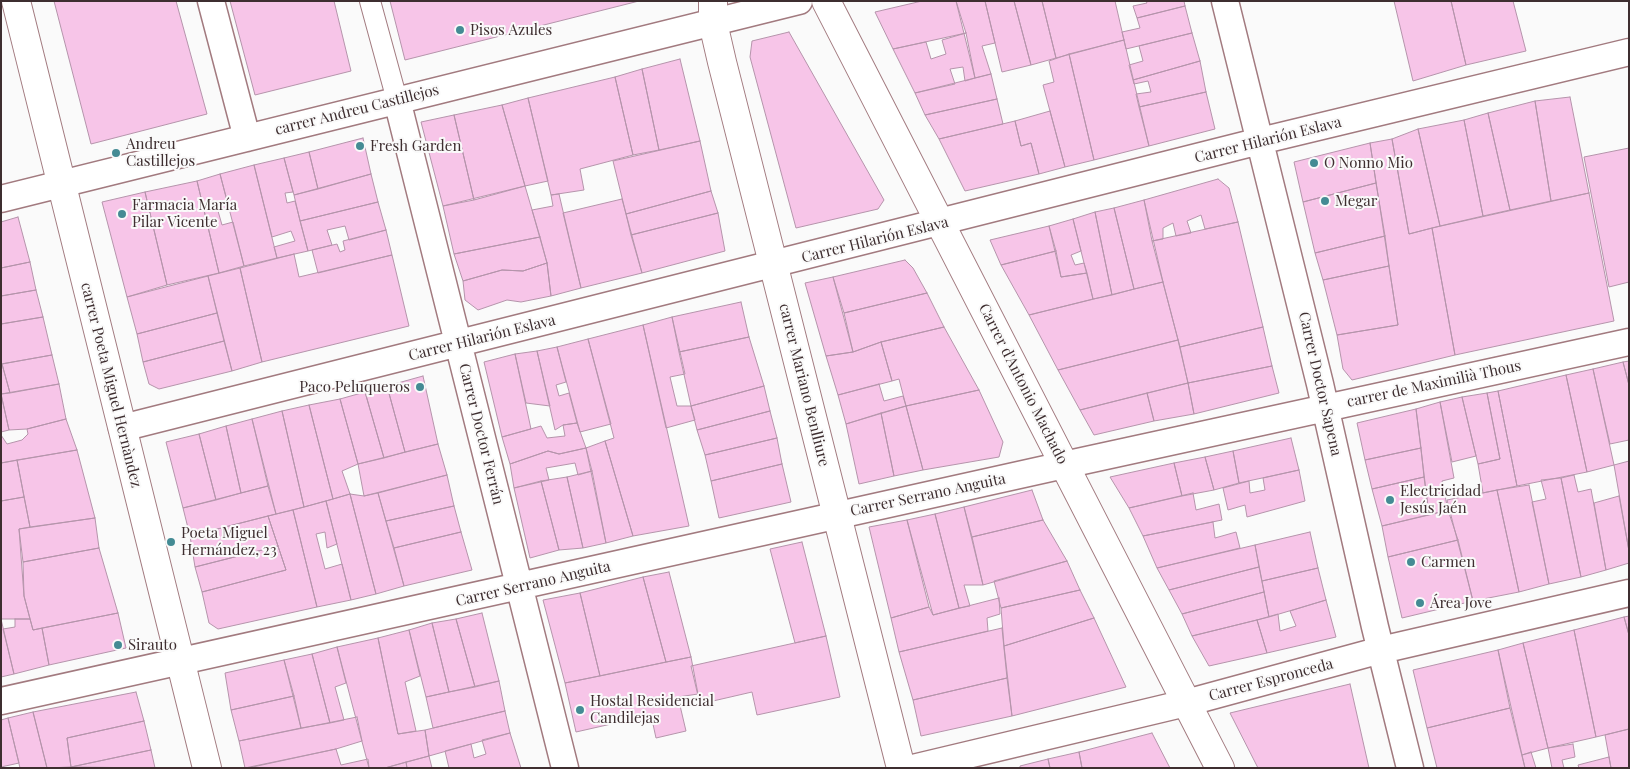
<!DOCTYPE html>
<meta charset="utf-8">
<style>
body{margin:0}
#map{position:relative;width:1630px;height:769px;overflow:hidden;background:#fafafa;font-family:"Playfair Display",serif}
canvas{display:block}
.frame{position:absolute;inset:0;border:2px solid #3e2e30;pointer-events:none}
</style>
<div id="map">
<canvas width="1630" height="769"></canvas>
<div class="frame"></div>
</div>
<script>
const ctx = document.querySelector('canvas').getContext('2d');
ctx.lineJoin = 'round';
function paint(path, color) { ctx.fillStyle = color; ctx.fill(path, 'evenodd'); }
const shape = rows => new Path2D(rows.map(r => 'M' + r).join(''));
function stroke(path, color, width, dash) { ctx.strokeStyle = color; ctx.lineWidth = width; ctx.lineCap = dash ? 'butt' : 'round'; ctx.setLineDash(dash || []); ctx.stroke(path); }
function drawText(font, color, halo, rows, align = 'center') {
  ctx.font = font + ' "Playfair Display",serif'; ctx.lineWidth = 4; ctx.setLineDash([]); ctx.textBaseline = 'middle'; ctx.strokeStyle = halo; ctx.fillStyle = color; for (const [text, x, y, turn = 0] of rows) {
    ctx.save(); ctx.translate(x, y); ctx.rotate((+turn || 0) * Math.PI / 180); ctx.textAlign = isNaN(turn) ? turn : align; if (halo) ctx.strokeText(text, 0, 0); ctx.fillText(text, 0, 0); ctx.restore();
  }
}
const building = shape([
 [54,1,176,1,207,114,91,144,54,1],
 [230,1,334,1,351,71,255,95,230,1],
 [390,1,639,1,405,60,390,1],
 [922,1,956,1,966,33,893,49,875,12,922,1],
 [956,1,985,1,995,43,982,46,991,74,975,78,956,1],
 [985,1,1014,1,1031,65,1002,72,985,1],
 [1014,1,1042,1,1056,58,1031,65,1014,1],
 [1042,1,1115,1,1124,40,1056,58,1042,1],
 [1146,1,1184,1,1185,6,1137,18,1133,6,1147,3,1146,1],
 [1394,1,1451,1,1466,65,1413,81,1394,1],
 [1451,1,1513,1,1526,51,1466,65,1451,1],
 [1185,6,1192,33,1126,49,1122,32,1140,28,1137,18,1185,6],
 [789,32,884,200,878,209,796,228,750,57,752,41,789,32],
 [966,33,975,78,965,81,963,67,950,69,955,84,915,93,893,49,926,42,931,59,946,54,942,40,966,33],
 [1192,33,1200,61,1133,80,1129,65,1143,61,1139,46,1192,33],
 [1124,40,1149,146,1094,160,1069,54,1124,40],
 [1069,54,1094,160,1065,167,1043,85,1054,82,1049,61,1069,54],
 [680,59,700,141,659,150,642,69,680,59],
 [1200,61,1206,92,1139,107,1136,94,1151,92,1148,81,1134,84,1133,80,1200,61],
 [642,69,659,150,633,155,615,77,642,69],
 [991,74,997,99,925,115,915,93,991,74],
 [615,77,633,155,580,169,584,190,551,195,528,98,615,77],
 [1206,92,1215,129,1149,146,1139,107,1206,92],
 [1570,97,1589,193,1551,201,1535,101,1570,97],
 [528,98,548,181,525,186,502,105,528,98],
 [997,99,1003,124,939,139,925,115,997,99],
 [1535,101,1551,201,1510,210,1488,113,1535,101],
 [502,105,525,186,474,200,454,115,502,105],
 [1050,111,1065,167,1039,174,1031,143,1021,146,1015,121,1050,111],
 [1488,113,1510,210,1483,216,1464,120,1488,113],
 [454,115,474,200,443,206,421,122,454,115],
 [1464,120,1483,216,1440,226,1418,129,1464,120],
 [1015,121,1021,146,1031,143,1039,174,965,191,939,139,1015,121],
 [1418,129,1440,226,1409,234,1392,139,1418,129],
 [363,138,371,174,318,189,309,152,363,138],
 [1392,139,1409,234,1432,228,1455,355,1352,380,1343,369,1337,335,1398,325,1370,143,1392,139],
 [700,141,711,191,626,214,613,161,700,141],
 [1370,143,1376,183,1303,202,1294,162,1370,143],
 [1629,148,1629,282,1609,287,1584,157,1629,148],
 [309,152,318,189,294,195,284,158,309,152],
 [284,158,293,192,285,193,287,203,295,201,308,251,277,258,274,247,295,241,291,231,272,237,254,165,284,158],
 [254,165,277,258,244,266,220,174,254,165],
 [220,174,229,208,218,211,222,225,233,222,244,266,219,273,197,181,220,174],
 [371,174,378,202,300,221,294,195,371,174],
 [1218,179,1229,188,1238,222,1205,229,1201,215,1187,221,1191,233,1176,236,1173,223,1163,228,1163,239,1152,241,1144,200,1218,179],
 [197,181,219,273,167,285,145,192,197,181],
 [1376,183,1385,236,1315,253,1303,202,1376,183],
 [525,186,540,237,454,254,443,206,525,186],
 [711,191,718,213,631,235,626,214,711,191],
 [145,192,167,285,127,297,102,202,145,192],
 [1589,193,1614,321,1455,355,1432,228,1589,193],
 [559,194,581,288,551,296,547,263,532,210,553,206,551,195,559,194],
 [622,199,642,273,581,288,563,213,622,199],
 [1144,200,1163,282,1134,289,1114,208,1144,200],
 [378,202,386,230,349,240,345,226,327,230,332,245,308,251,300,221,378,202],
 [1114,208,1134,289,1112,295,1095,212,1114,208],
 [1095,212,1112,295,1093,299,1073,219,1095,212],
 [718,213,725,251,642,273,631,235,718,213],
 [18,217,30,262,1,268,1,222,18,217],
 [1073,219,1081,251,1071,255,1075,265,1084,263,1087,273,1061,277,1049,226,1073,219],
 [1238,222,1263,327,1180,347,1152,241,1238,222],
 [1049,226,1056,251,1001,265,990,240,1049,226],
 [386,230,392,255,318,273,312,250,337,244,340,252,345,250,343,241,386,230],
 [1385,236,1389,266,1323,280,1315,253,1385,236],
 [540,237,547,263,523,271,502,270,463,281,454,254,540,237],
 [1056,251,1061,277,1087,273,1093,299,1029,315,1001,265,1056,251],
 [294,254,299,277,392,255,409,326,262,362,240,268,294,254],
 [905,260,913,268,927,293,844,313,833,277,905,260],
 [30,262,36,290,1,296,1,268,30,262],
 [547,263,551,296,521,302,507,300,478,310,465,300,463,281,502,270,523,271,547,263],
 [1389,266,1398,325,1337,335,1323,280,1389,266],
 [240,268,262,362,232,371,208,276,240,268],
 [208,276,217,313,137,334,127,297,208,276],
 [833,277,853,352,826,356,805,283,833,277],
 [1163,282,1178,340,1058,370,1029,315,1163,282],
 [36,290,43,317,1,324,1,296,36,290],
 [927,293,944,327,881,342,853,352,844,313,927,293],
 [741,302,749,337,679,352,672,317,741,302],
 [217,313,224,341,143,362,137,334,217,313],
 [43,317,52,355,1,364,1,324,43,317],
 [672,317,685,374,670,377,677,406,691,406,695,420,666,428,643,325,672,317],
 [643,325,689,526,633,536,605,441,614,438,588,339,643,325],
 [944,327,979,390,906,406,899,379,892,381,881,342,944,327],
 [1263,327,1272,366,1188,383,1180,347,1263,327],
 [749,337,764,386,691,406,679,352,749,337],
 [588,339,611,424,580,432,557,347,588,339],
 [1178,340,1188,383,1080,410,1058,370,1178,340],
 [224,341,232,371,159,389,149,384,143,362,224,341],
 [881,342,892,381,838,395,826,356,853,352,881,342],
 [557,347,566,382,556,385,559,396,569,393,577,423,563,425,555,430,537,351,557,347],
 [537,351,550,406,526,403,515,354,537,351],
 [515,354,531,429,502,437,484,362,515,354],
 [52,355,59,384,10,393,2,364,52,355],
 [1629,361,1629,385,1623,362,1629,361],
 [1623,362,1629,385,1629,440,1610,444,1593,369,1623,362],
 [1,364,2,364,10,393,1,394,1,364],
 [1272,366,1279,393,1194,414,1188,383,1272,366],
 [1593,369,1614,465,1587,472,1566,375,1593,369],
 [1566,375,1587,472,1517,486,1498,391,1566,375],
 [423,376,438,444,405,452,387,386,423,376],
 [1188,383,1194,414,1154,421,1147,393,1188,383],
 [59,384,66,419,27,429,9,430,1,394,59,384],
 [879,384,884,401,903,396,906,406,846,424,838,395,879,384],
 [387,386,405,452,384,458,365,392,387,386],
 [764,386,770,411,697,430,691,406,764,386],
 [979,390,1003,442,999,457,923,470,906,406,979,390],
 [1498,391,1517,486,1483,493,1478,464,1500,459,1487,393,1498,391],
 [365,392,384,458,358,464,340,399,365,392],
 [1147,393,1154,421,1094,435,1080,410,1147,393],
 [1487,393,1500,459,1478,464,1462,397,1487,393],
 [1,394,9,430,1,432,1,394],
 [1462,397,1476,456,1452,462,1440,402,1462,397],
 [340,399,358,464,342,471,350,494,333,499,309,405,340,399],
 [1440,402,1454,478,1442,481,1448,510,1429,515,1416,409,1440,402],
 [309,405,333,499,304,507,282,411,309,405],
 [906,406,923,470,894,476,881,413,906,406],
 [1416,409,1421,448,1365,460,1357,423,1416,409],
 [282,411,304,507,276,514,252,419,282,411],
 [770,411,777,438,705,455,697,430,770,411],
 [881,413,894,476,859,484,846,424,881,413],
 [66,419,77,450,1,463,1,435,7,444,22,440,28,434,27,429,66,419],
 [252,419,268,486,241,493,226,426,252,419],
 [577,423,586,448,559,454,548,451,510,464,502,437,541,426,547,438,565,436,563,425,577,423],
 [226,426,241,493,216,500,199,434,226,426],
 [199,434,216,500,183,508,166,442,199,434],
 [777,438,782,464,711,481,705,455,777,438],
 [1291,438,1299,470,1239,483,1233,451,1291,438],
 [605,441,633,536,606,543,586,448,605,441],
 [438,444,447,475,364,496,358,464,438,444],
 [586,448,592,471,578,475,575,463,546,468,549,480,514,488,510,464,548,451,559,454,586,448],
 [1421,448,1424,477,1372,489,1365,460,1421,448],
 [77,450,95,518,30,527,17,460,77,450],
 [1233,451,1239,483,1214,490,1205,457,1233,451],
 [1205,457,1214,490,1182,496,1174,463,1205,457],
 [17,460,24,497,1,501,1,463,17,460],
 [1629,461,1629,551,1614,465,1629,461],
 [1174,463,1182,496,1129,508,1110,477,1174,463],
 [782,464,791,502,719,518,711,481,782,464],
 [1299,470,1305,501,1247,517,1245,505,1228,510,1223,488,1249,481,1250,493,1265,490,1263,478,1299,470],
 [592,471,606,543,583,548,567,477,592,471],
 [447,475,454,506,386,521,378,493,447,475],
 [1574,475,1578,492,1591,489,1606,570,1581,577,1561,478,1574,475],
 [567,477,583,548,559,550,541,481,567,477],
 [1424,477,1429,515,1382,526,1372,489,1424,477],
 [1561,478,1581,577,1549,584,1532,502,1546,499,1541,480,1561,478],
 [541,481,559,550,530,558,514,488,541,481],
 [1529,485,1549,584,1519,592,1497,490,1529,485],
 [268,486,276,514,190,536,183,508,268,486],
 [1032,490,1043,520,972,537,964,507,1032,490],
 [1497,490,1519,592,1473,601,1447,500,1497,490],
 [378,493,404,586,376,594,350,494,364,496,378,493],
 [1193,493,1196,510,1219,504,1222,520,1143,536,1129,508,1193,493],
 [350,494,376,594,351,600,326,501,350,494],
 [1619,496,1629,551,1629,563,1606,570,1594,503,1619,496],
 [24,497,30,527,19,529,24,596,30,619,1,619,1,501,24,497],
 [326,501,337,544,327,548,325,532,316,534,325,569,342,564,351,600,317,607,293,510,326,501],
 [454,506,461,532,394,548,386,521,454,506],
 [964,507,983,585,964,585,970,606,959,608,935,514,964,507],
 [293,510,317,607,218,629,209,623,202,592,286,570,268,516,293,510],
 [1448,510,1458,540,1388,557,1382,526,1448,510],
 [935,514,959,608,933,615,907,520,935,514],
 [268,516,278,546,195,567,190,536,268,516],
 [95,518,99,548,23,562,19,529,95,518],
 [907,520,929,607,891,618,869,527,907,520],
 [1043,520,1067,561,983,585,972,537,1043,520],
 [1213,522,1215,538,1236,532,1240,548,1157,568,1143,536,1213,522],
 [461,532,472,570,404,586,394,548,461,532],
 [1310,532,1318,568,1262,581,1255,545,1310,532],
 [1458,540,1473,601,1402,618,1388,557,1458,540],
 [802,542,826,636,795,643,770,549,802,542],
 [1255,545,1259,567,1169,590,1157,568,1255,545],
 [278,546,286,570,202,592,195,567,278,546],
 [99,548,118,613,33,630,24,596,23,562,99,548],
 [1067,561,1080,590,1001,608,994,581,1067,561],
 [1259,567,1264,592,1182,614,1169,590,1259,567],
 [1318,568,1326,600,1269,617,1262,581,1318,568],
 [669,572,691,657,666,662,643,577,669,572],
 [643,577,666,662,600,676,580,593,643,577],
 [1080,590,1094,618,1004,646,1001,608,1080,590],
 [1264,592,1269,617,1192,636,1182,614,1264,592],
 [580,593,600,676,565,683,543,600,580,593],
 [999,598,1000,614,987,618,988,631,899,652,891,618,929,607,933,615,999,598],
 [1326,600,1336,637,1267,653,1257,620,1278,614,1280,631,1296,626,1290,611,1326,600],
 [118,613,126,648,49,665,42,628,118,613],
 [482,613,499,681,475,687,456,619,482,613],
 [1629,616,1629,635,1624,617,1629,616],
 [1624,617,1629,635,1629,729,1596,737,1574,630,1624,617],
 [1094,618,1126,687,1012,716,1004,646,1094,618],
 [1,619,14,674,1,677,1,619],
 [15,619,30,619,33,630,42,628,49,665,14,674,3,629,15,627,15,619],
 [456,619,475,687,449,692,432,623,456,619],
 [1257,620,1267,653,1209,666,1192,636,1257,620],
 [432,623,449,692,426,697,409,630,432,623],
 [1002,628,1007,678,913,700,899,652,1002,628],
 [409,630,420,676,405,682,416,731,398,734,378,638,409,630],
 [1574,630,1596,737,1548,748,1523,643,1574,630],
 [826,636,840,697,757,715,752,692,700,704,691,666,826,636],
 [378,638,398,734,425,730,429,756,385,768,369,768,337,647,378,638],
 [1523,643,1548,748,1522,755,1498,650,1523,643],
 [337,647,346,683,335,687,344,720,330,723,312,654,337,647],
 [1498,650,1510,708,1427,728,1413,670,1498,650],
 [312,654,330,723,301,728,284,660,312,654],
 [691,657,698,694,678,697,686,731,656,738,651,715,576,732,565,683,691,657],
 [284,660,294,696,231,710,225,673,284,660],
 [1007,678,1012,716,921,736,913,700,1007,678],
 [499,681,505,711,433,728,426,697,499,681],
 [1350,684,1369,768,1258,768,1230,713,1350,684],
 [136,692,144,721,67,738,71,767,47,768,33,712,136,692],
 [294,696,301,728,239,741,231,710,294,696],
 [1510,708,1525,768,1437,768,1427,728,1510,708],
 [505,711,510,733,429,756,425,730,505,711],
 [33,712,47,768,20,768,8,718,33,712],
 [357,717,362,741,336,749,245,768,239,741,357,717],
 [8,718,19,763,1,767,1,720,8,718],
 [144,721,151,750,71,767,67,738,144,721],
 [1629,729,1629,768,1611,768,1605,735,1629,729],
 [510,733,521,768,449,768,445,751,471,744,474,758,486,754,482,740,510,733],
 [1152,733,1170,768,1082,768,1079,752,1152,733],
 [1573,744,1575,757,1562,760,1564,768,1552,768,1548,748,1573,744],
 [336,749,341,765,368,759,369,768,248,768,336,749],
 [151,750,155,768,71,767,151,750],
 [1079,752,1082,768,1050,768,1048,759,1079,752],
 [1531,752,1536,768,1525,768,1522,755,1531,752],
 [429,756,432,768,407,768,406,762,429,756],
 [1609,757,1611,768,1579,768,1578,765,1609,757],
 [1048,759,1050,768,1020,768,1020,766,1048,759],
 [406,762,407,768,385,768,406,762]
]);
paint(building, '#f7c5e8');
stroke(building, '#b594ab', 1);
const pedestrian = shape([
 [370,1,397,100]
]);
const minor = shape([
 [211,1,247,138],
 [1225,1,1320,384,1375,627,1410,768],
 [397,100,565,768],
 [1,199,799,1],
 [122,428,1260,141,1629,52],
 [1,701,1064,465,1629,342],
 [913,768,1186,703,1381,650,1629,593]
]);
const tertiary = shape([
 [16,1,207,768],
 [713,1,713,23,722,62,901,768]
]);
const secondary = shape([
 [826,1,1220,768]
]);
stroke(pedestrian, '#a27a7f', 22);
stroke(minor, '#a27a7f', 29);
stroke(tertiary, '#a27a7f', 30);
stroke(secondary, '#a27a7f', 30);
stroke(pedestrian, '#fff', 20);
stroke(minor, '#fff', 26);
stroke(tertiary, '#fff', 28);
stroke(secondary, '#fff', 28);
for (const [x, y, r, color] of [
 [460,30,5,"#448b94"],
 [360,146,5,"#448b94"],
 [116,153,5,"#448b94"],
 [1314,163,5,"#448b94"],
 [1325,201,5,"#448b94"],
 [122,214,5,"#448b94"],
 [420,387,5,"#448b94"],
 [1390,500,5,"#448b94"],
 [171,542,5,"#448b94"],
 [1411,562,5,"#448b94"],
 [1420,603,5,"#448b94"],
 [118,645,5,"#448b94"],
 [580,710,5,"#448b94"]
]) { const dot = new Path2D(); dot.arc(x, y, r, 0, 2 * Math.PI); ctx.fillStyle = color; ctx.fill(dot); stroke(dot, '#fafafa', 2); }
drawText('15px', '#3e2e30', '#fafafa', [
 ["Pisos Azules",470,30],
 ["Andreu",126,144],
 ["Castillejos",126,161],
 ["Fresh Garden",370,146],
 ["O Nonno Mio",1324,163],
 ["Megar",1335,201],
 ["Farmacia María",132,205],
 ["Pilar Vicente",132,222],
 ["Paco Peluqueros",410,387,"right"],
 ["Electricidad",1400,491],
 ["Jesús Jaén",1400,508],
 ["Poeta Miguel",181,533],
 ["Hernández, 23",181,550],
 ["Carmen",1421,562],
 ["Área Jove",1430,603],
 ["Sirauto",128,645],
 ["Hostal Residencial",590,701],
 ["Candilejas",590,718]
], 'left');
drawText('15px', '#3e2e30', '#fafafa', [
 ["carrer Andreu Castillejos",357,110,-14],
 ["Carrer Hilarión Eslava",1268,140,-14],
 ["Carrer Hilarión Eslava",875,240,-14],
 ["Carrer Hilarión Eslava",482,338,-14],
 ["Carrer d'Antonio Machado",1023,384,63],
 ["Carrer Doctor Sapena",1320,384,77],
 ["carrer de Maximilià Thous",1434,384,-12],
 ["carrer Poeta Miguel Hernàndez",111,385,76],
 ["carrer Mariano Benlliure",804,385,76],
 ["Carrer Doctor Ferrán",481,434,76],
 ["Carrer Serrano Anguita",928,495,-12],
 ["Carrer Serrano Anguita",533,584,-13],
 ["Carrer Espronceda",1271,680,-15]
]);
</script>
